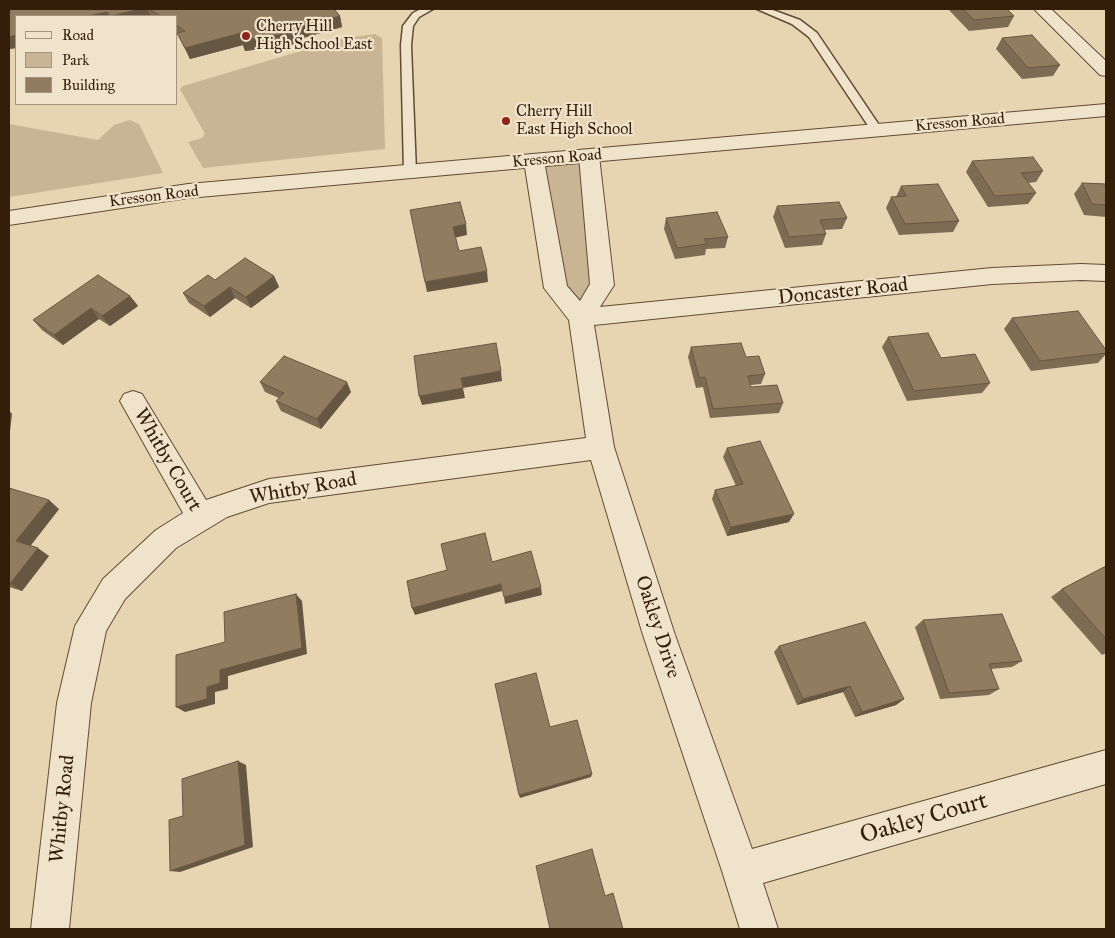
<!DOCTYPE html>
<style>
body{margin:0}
#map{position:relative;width:1115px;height:938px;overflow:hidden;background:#e7d4b1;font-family:"IM FELL Great Primer",serif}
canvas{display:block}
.frame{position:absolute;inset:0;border:10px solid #341d09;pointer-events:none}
.legend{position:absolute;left:15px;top:15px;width:162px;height:90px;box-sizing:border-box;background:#efe3cc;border:1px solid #a4947e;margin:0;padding:6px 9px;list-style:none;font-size:15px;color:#341d09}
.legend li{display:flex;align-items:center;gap:10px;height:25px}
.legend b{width:25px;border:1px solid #a4947e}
</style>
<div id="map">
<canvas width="1115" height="938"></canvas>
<div class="frame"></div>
<ul class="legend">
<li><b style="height:6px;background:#efe3cc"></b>Road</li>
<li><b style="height:14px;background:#c9b594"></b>Park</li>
<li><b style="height:14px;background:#917c60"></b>Building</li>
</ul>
</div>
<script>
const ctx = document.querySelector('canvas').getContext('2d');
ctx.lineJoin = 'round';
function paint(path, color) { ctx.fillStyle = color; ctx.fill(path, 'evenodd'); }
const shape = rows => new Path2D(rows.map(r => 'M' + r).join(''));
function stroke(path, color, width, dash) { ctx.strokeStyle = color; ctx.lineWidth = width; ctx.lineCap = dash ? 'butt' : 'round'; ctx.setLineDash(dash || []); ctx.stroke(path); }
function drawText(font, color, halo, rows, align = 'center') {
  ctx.font = font + ' "IM FELL Great Primer",serif'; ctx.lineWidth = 4.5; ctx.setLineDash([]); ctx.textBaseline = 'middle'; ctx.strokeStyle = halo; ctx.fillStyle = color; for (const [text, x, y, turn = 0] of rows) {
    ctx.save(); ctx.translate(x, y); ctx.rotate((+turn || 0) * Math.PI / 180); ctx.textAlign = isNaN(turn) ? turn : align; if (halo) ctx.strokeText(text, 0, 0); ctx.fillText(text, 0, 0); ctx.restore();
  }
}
paint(shape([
 [375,34,382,38,385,149,203,168,188,142,202,138,205,134,180,89,183,86,311,48,312,43],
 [130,120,139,124,163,173,9,197,9,124,98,140,114,125],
 [589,156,602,285,581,318,556,288,534,161]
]), '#c9b594');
const service = shape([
 [421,9,433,9,419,17,413,26,411,45,416,172,410,176,404,172,401,45,403,26,413,13,421,9],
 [757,9,770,9,800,20,817,33,883,131,881,133,873,133,809,37,792,24,757,9]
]);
const minor = shape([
 [1034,9,1051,9,1106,61,1106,76,1100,75,1034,9],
 [589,150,596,152,599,156,614,285,600,307,992,268,1081,264,1106,265,1106,281,1081,280,992,284,594,325,614,447,675,635,752,849,1106,750,1106,784,763,883,778,929,740,929,722,871,643,635,591,460,269,503,227,517,176,548,125,599,106,631,91,703,69,929,31,929,57,703,75,626,103,579,156,530,183,513,120,401,124,394,133,391,142,394,206,500,269,479,586,438,569,320,544,288,524,161,527,157,534,155,541,157,544,161,567,286,580,301,590,284,579,156,582,152,589,150]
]);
const tertiary = shape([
 [1106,104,1106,116,188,198,9,225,9,211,188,184,1106,104]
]);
stroke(service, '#614b33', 3);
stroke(minor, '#614b33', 2);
stroke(tertiary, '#614b33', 2);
paint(service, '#efe3cc');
paint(minor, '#efe3cc');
paint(tertiary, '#efe3cc');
paint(shape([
 [9,9,334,9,340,16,342,27,303,38,304,43,245,51,243,45,190,59,178,35,176,34,176,16,16,16,16,48,9,49],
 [948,9,1007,9,1014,16,1008,27,969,31],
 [1002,38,1060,65,1053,76,1022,79,996,49],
 [972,161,1043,171,1036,182,1028,183,1036,193,1028,204,988,207,966,172],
 [1082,183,1106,184,1106,217,1084,215,1074,194],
 [901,186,959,221,953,232,899,235,886,208,891,197,896,197],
 [777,206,847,218,842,229,824,230,826,234,822,245,785,248,773,217],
 [666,218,728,237,725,248,706,249,705,255,675,259,664,229],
 [274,276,279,287,251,308,235,298,210,317,189,303,183,293,215,280],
 [130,296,138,306,110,326,99,319,63,345,42,330,33,320],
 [1012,318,1106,350,1106,354,1098,363,1031,371,1004,329],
 [888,337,941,358,990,383,982,393,907,401,882,347],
 [691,347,746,357,765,374,761,384,751,385,751,387,783,403,779,413,710,418,703,387,696,388,688,357],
 [260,382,351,392,321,429,281,411,276,401,279,398,265,392],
 [727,448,789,522,727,536,712,499,715,490,736,486,723,457],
 [9,488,59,509,30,546,49,556,22,591,9,587],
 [1106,566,1106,653,1102,655,1051,597,1062,589],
 [923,620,1022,661,1012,667,991,669,999,689,989,695,940,699,915,627],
 [779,646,904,699,896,705,855,717,843,692,797,705,774,652]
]), '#7d6b53');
paint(shape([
 [140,9,147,9,151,16,111,16],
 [107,12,110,16,88,16],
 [340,16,342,27,303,38,304,43,245,51,243,45,190,59,185,48,241,33,300,27],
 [16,35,16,48,9,49,9,37],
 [466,224,467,235,454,238,453,227],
 [487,271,488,282,427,292,425,282],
 [274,276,279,287,251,308,246,297],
 [230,287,235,298,210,317,204,306],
 [130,296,138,306,110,326,102,316],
 [91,308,99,319,63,345,54,335],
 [501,371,502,381,463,388,461,378],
 [347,382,351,392,321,429,317,419],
 [463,388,465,398,422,405,419,396],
 [9,410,12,414,9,440],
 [49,500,59,509,28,549,16,541],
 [794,514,789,522,727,536,731,527],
 [38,548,49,556,22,591,10,584],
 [501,584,502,591,415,615,412,608],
 [541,587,542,595,505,604,504,597],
 [296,594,302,601,307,654,228,676,228,689,215,692,215,704,185,712,176,707,207,687,220,670],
 [850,686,843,692,797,705,803,699],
 [904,699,896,705,855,717,862,712],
 [238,761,246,765,253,847,180,872,170,871],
 [592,774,591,777,520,798,519,795]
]), '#665743');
const building = shape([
 [9,9,140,9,111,16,110,16,107,12,88,16,16,16,16,35,9,37,9,9],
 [149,9,334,9,340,16,300,27,300,32,241,40,241,33,185,48,177,33,185,31,176,25,176,16,161,16,149,9],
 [963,9,1007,9,1014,16,974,20,963,9],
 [1032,35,1060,65,1028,68,1002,38,1032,35],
 [1033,157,1043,171,1021,173,1036,193,995,196,972,161,1033,157],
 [1082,183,1106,184,1106,205,1092,204,1082,183],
 [938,184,959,221,905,224,891,197,906,196,901,186,938,184],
 [460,202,466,224,453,227,459,251,481,247,487,271,425,282,410,210,460,202],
 [839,202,847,218,820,220,826,234,789,237,777,206,839,202],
 [717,212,728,237,704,239,707,244,677,248,666,218,717,212],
 [245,258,274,276,246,297,230,287,204,306,183,293,208,275,215,280,245,258],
 [98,275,130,296,102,316,91,308,54,335,33,320,98,275],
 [1078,311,1106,350,1106,353,1040,361,1012,318,1078,311],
 [928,333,941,358,975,354,990,383,914,391,888,337,928,333],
 [496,343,501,371,461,378,463,388,419,396,414,356,496,343],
 [741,343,746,357,759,356,765,374,748,376,751,387,777,385,783,403,713,409,705,377,699,378,691,347,741,343],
 [284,356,347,382,317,419,276,401,284,393,260,382,284,356],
 [760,441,794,514,731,527,715,490,743,484,727,448,760,441],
 [9,488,49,500,16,541,38,548,10,584,9,583,9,488],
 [485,533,492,562,531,551,541,587,504,597,501,584,412,608,407,581,447,570,441,544,485,533],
 [1106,566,1106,639,1062,589,1106,566],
 [296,594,302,648,220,670,220,683,207,687,207,699,176,707,176,655,225,642,224,612,296,594],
 [1002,614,1022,661,989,664,999,689,949,693,923,620,1002,614],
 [865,622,904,699,862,712,850,686,803,699,779,646,865,622],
 [536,673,550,727,577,720,592,774,519,795,495,684,536,673],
 [238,761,245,845,170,871,169,820,183,816,182,779,238,761],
 [592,849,605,896,613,893,623,929,550,929,536,866,592,849]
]);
paint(building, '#917c60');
stroke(building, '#665743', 1);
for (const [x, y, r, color] of [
 [246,36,5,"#8f2418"],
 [506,121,5,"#8f2418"]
]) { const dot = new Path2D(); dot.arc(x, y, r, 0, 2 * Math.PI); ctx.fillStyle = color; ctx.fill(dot); stroke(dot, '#efe3cc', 2); }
drawText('16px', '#341d09', '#efe3cc', [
 ["Cherry Hill",256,27],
 ["High School East",256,45],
 ["Cherry Hill",516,112],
 ["East High School",516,130]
], 'left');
drawText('16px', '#341d09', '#efe3cc', [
 ["Kresson Road",960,123,-5],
 ["Kresson Road",557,159,-5],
 ["Kresson Road",154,197,-7]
]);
drawText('20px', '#341d09', '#efe3cc', [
 ["Doncaster Road",843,292,-6],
 ["Whitby Court",167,460,60],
 ["Whitby Road",303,489,-10],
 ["Oakley Drive",657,627,72],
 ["Whitby Road",63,809,-84]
]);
drawText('24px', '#341d09', '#efe3cc', [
 ["Oakley Court",924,819,-16]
]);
</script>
